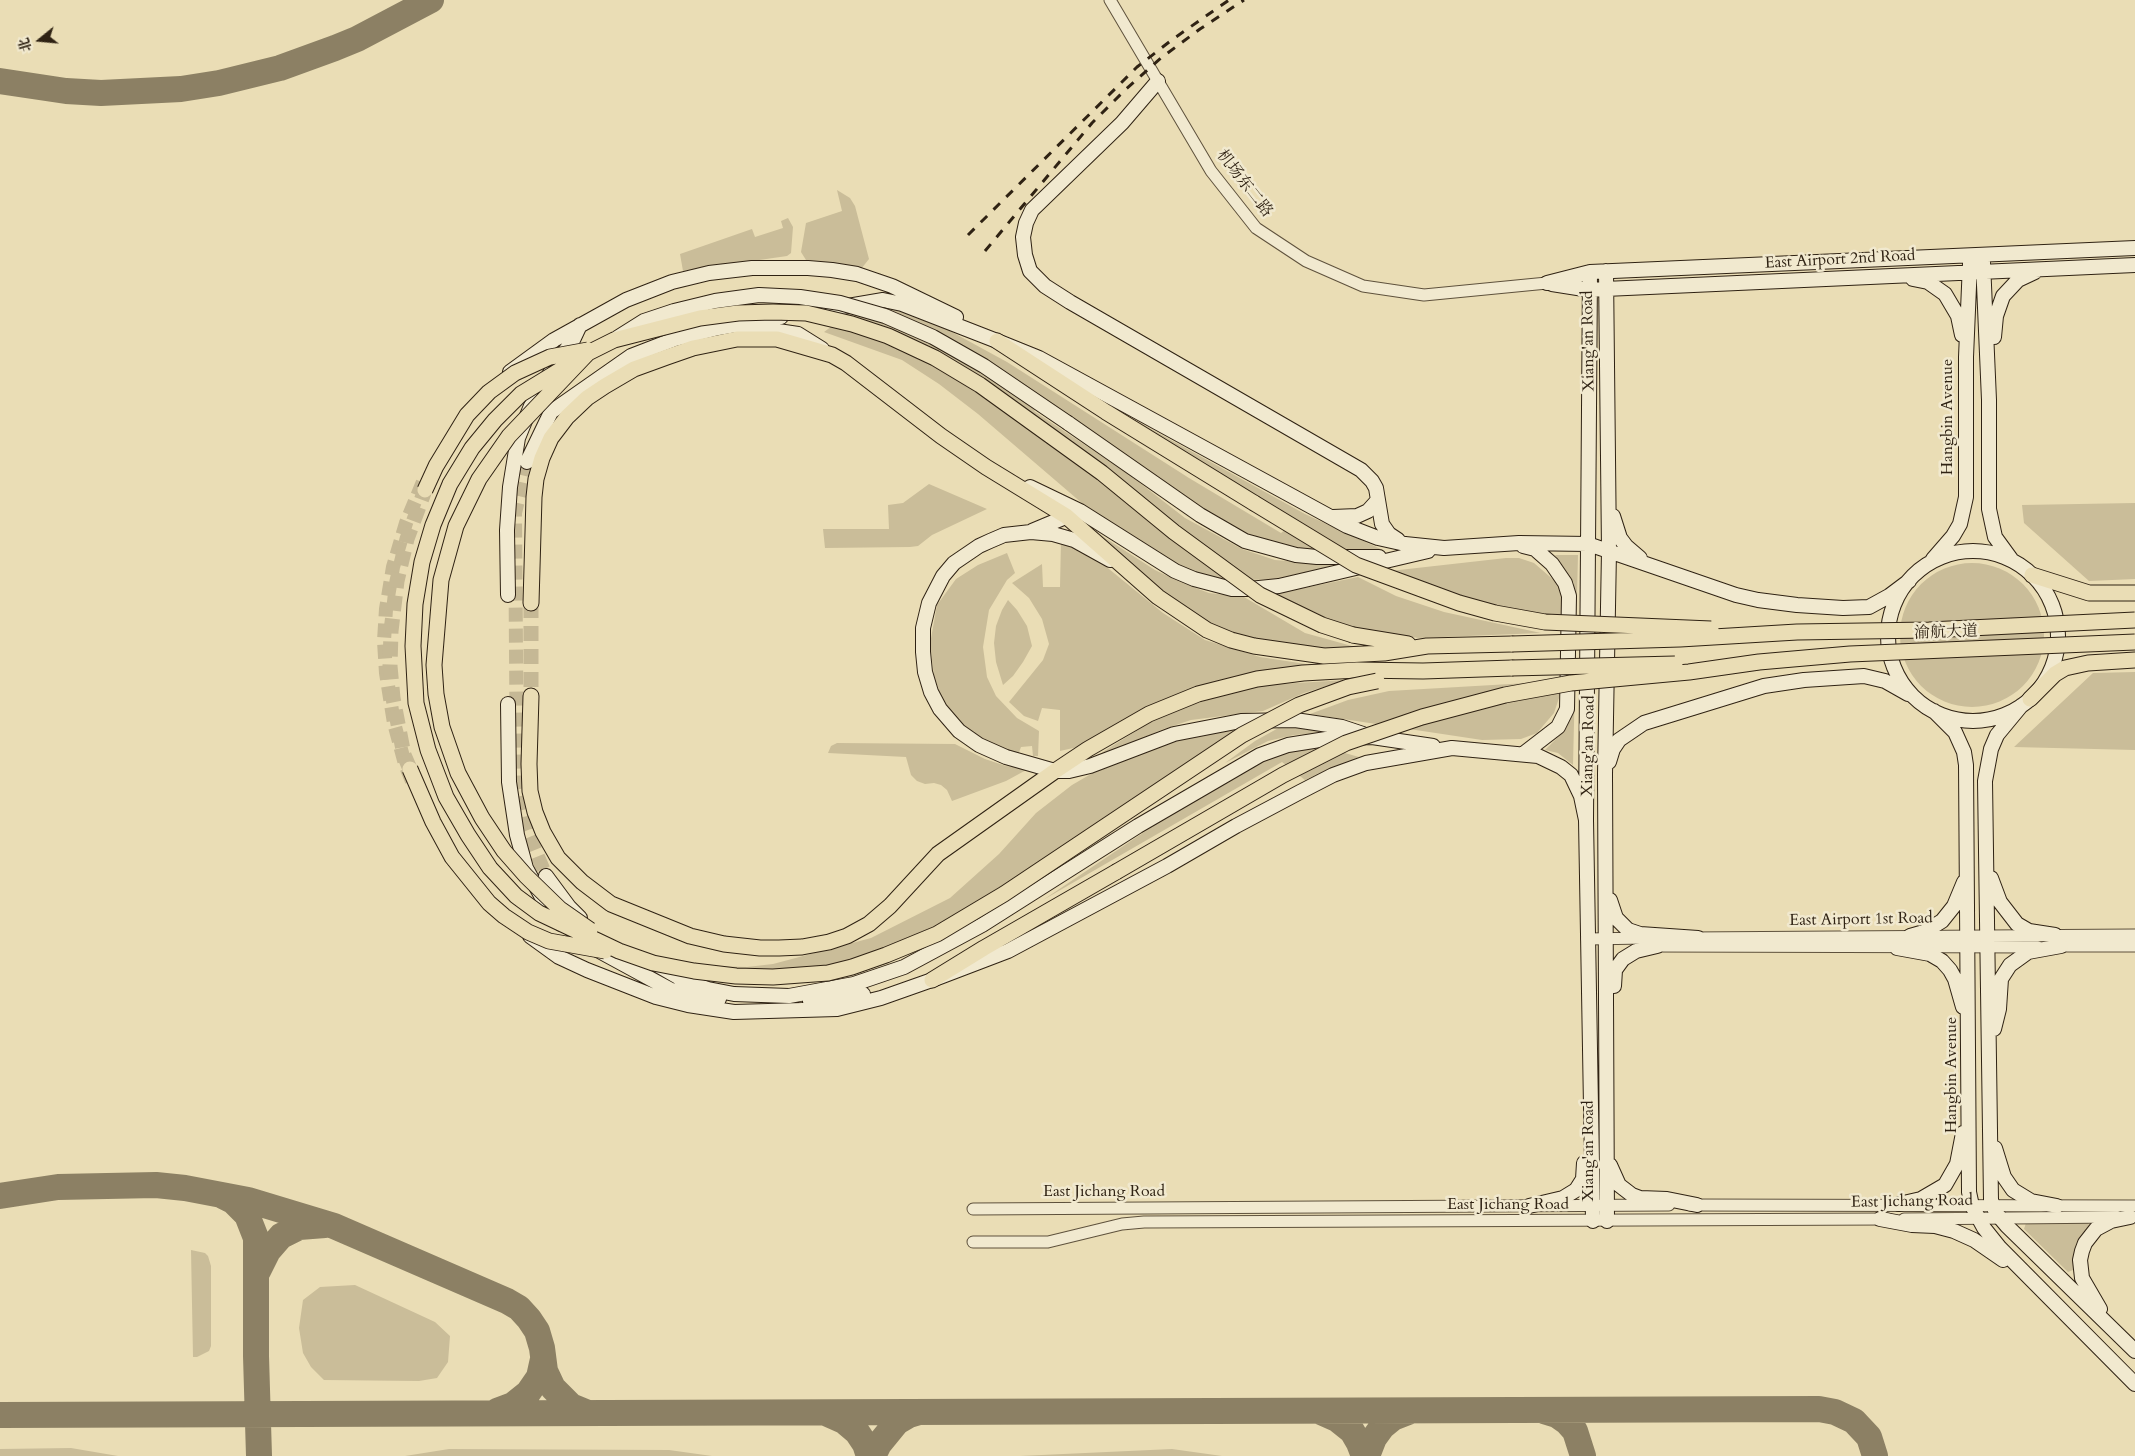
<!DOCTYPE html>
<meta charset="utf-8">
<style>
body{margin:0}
#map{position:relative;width:2135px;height:1456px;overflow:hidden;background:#eaddb5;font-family:Cardo,"Noto Serif SC",serif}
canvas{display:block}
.north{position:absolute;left:15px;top:15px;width:50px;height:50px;-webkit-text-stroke:4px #f1e9cf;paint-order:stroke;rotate:253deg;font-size:14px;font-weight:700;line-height:20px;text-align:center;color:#2f2213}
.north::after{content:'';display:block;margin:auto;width:18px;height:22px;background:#2f2213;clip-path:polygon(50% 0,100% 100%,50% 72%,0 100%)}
</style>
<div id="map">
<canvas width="2135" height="1456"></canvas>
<div class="north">北</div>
</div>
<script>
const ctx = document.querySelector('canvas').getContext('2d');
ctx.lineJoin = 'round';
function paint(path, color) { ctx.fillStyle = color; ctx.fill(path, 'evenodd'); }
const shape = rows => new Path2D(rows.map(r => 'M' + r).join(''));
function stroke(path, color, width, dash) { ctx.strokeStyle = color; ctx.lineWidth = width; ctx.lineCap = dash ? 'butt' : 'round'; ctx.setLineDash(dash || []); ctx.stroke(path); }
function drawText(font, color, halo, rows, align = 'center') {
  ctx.font = font + ' Cardo,"Noto Serif SC",serif'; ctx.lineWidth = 5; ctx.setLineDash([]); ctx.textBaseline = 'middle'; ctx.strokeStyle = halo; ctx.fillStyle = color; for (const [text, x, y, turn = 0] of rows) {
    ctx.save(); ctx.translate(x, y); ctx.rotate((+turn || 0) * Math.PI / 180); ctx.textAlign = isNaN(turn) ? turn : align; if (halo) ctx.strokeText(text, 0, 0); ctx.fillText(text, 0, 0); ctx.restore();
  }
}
paint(shape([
 [837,190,850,198,855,206,869,259,861,269,814,263,806,260,801,252,806,223,842,211],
 [788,218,793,227,791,253,787,256,683,271,680,254,752,229,755,237,783,228,781,221],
 [880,304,941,326,1007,362,1189,478,1281,533,1297,521,1104,403,1305,514,1385,551,1317,554,1245,537,1044,402,1034,411,1127,473,1185,518,1242,549,1275,560,1335,565,1276,579,1223,581,1195,573,1171,562,1136,543,1083,504,978,414,939,384,902,360,824,332,847,315,863,307],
 [929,484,987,509,932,535,918,546,910,547,825,548,823,529,889,529,888,505,903,503],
 [2135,503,2135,579,2089,581,2024,523,2022,505],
 [1099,534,1155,570,1180,582,1209,593,1244,597,1305,633,1359,648,1356,651,1263,644,1210,625,1188,613,1123,559],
 [1061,541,1093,556,1163,613,1205,640,1260,657,1306,664,1352,666,1262,673,1082,746,1060,751,1060,710,1042,708,1038,721,1024,716,1009,702,1043,660,1049,644,1042,619,1029,598,1012,583,1042,564,1043,587,1060,587],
 [1007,553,1015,573,1007,580,989,610,983,647,987,677,996,696,1017,718,1039,731,1038,756,1033,756,1032,746,1021,747,1018,755,982,741,964,728,953,716,942,699,934,676,930,644,937,605,956,579,978,565],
 [1555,555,1578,555,1573,765,1558,753,1545,750,1562,733,1567,727,1569,716,1574,583],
 [1506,558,1519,558,1534,563,1556,582,1563,597,1562,616,1521,611,1453,595,1390,571],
 '1900 635a72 72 0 1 1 144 0a72 72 0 1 1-144 0Z',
 [1358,577,1396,596,1444,612,1541,633,1418,638,1367,630,1333,621,1275,594],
 [1008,600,1017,610,1027,626,1032,646,1023,662,1013,676,1003,685,996,662,994,643,996,626,1002,610],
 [2135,672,2135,750,2014,747,2093,673],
 [1346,680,1304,693,1263,711,1191,720,1161,730,1085,763,1149,723,1195,704,1239,690,1264,685],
 [1562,681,1562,689,1554,713,1537,733,1521,739,1482,740,1310,714,1348,700,1389,691],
 [1282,726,1333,732,1294,735,1268,741,1225,763,1255,741],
 [1241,728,1044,859,968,908,933,927,865,956,823,966,748,973,710,966,747,967,773,964,871,938,950,898,999,854,1036,813,1072,785,1091,774,1151,749,1194,736],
 [837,743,955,744,985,759,1006,766,1028,769,1006,781,952,801,947,790,941,785,934,783,925,784,917,781,911,775,906,757,828,753,831,746],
 [1320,746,1359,757,1305,780,1282,762,1043,900,1168,816,1252,765,1290,749],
 [2026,1223,2088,1223,2089,1225,2076,1244,2073,1270,2068,1272,2024,1229],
 [191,1250,205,1253,208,1256,211,1266,211,1346,209,1351,197,1357,193,1357],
 [355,1285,435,1322,450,1336,448,1362,437,1378,419,1381,324,1380,311,1367,303,1353,299,1328,303,1300,320,1287],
 [71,1448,118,1456,0,1456,0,1449],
 [449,1449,669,1450,712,1456,405,1456],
 [1172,1449,1222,1456,1020,1456]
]), '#cabd99');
stroke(shape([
 [0,81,66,91,101,93,181,89,219,83,280,68,335,48,357,39,431,0],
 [0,1196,58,1187,156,1185,185,1188,248,1200,334,1226,507,1301,519,1308,529,1319,537,1331,542,1348,545,1371,553,1388,571,1406,588,1413],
 [223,1196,233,1201,247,1215,256,1238,256,1356,259,1456],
 [258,1271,268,1251,281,1236,299,1227,325,1225],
 [497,1411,513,1405,528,1393,539,1377,543,1359],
 [1319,1411,1337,1419,1352,1431,1359,1443,1364,1456],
 [1544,1411,1557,1415,1567,1422,1575,1431,1583,1456],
 [826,1413,844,1421,857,1432,865,1444,869,1456],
 [0,1415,1819,1409,1835,1412,1854,1421,1869,1437,1875,1456],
 [873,1456,879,1444,897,1422,909,1415,919,1412],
 [1367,1456,1374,1438,1382,1427,1393,1418,1411,1411]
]), '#8c8064', 26);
stroke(shape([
 [527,462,515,513,517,786,527,830,546,876],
 [412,781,405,764,394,723,386,673,384,641,386,609,393,567,406,523,425,477]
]), '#c5b895', 14, [14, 7]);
stroke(shape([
 [531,603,531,696],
 [410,769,404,755,393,698,390,666,391,631,397,581,407,539,425,490]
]), '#c5b895', 15, [15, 8]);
const tertiary = shape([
 [1110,0,1211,171,1256,228,1306,261,1363,286,1424,295,1547,283],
 [1689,938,2135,935],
 [1587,939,1646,938],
 [1649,946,2038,947],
 [2054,946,2135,946],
 [1690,1205,2135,1206],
 [973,1209,1669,1205],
 [1904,1219,2118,1217],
 [973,1242,1048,1242,1122,1224,1144,1222,1888,1219]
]);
const secondary = shape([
 [1158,81,1122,123,1032,210,1026,223,1023,237,1025,255,1030,271,1045,286,1070,302,1361,470,1372,481,1376,488,1382,524,1389,534,1398,540],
 [1983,262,1989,400,1989,509,1995,537,2011,559],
 [1606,271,1609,551,1605,774,1607,1221],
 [1590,272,1586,820,1593,1221],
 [1913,279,1928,282,1945,294,1958,316,1962,335],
 [1547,283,1590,272,2135,248],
 [1552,284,1590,290,1605,289,2135,265],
 [807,313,883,300,902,304,997,341,1039,358,1347,526,1378,538,1405,544,1444,548,1519,543,1588,544,1736,595,1758,600,1797,605,1843,608,1869,607,1889,596,1909,581],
 [741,332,778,331,798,334,822,349],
 [1994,337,1996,316,2003,296,2018,280,2035,272],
 [510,372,554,340,626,300,672,282,709,273,752,268,808,268,832,270,857,274,892,286,956,317],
 [1068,423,1200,515,1245,541,1296,555,1317,557,1379,557],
 [527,462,551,412,631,356,675,339,718,328,781,317],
 [1030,487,1080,511,1175,571,1194,579,1232,589,1249,589,1279,586,1428,551],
 [1613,516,1620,538,1626,546,1640,558],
 [1333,517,1357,516,1368,511,1377,501],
 [1032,531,1075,513],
 '1888 636a85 85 0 1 1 170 0a85 85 0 1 1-170 0Z',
 [1933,559,1953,536,1960,524,1966,497,1966,357,1970,263],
 [1110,560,1074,540,1053,534,1031,532,1004,535,990,541,979,546,954,563,943,576,929,603,923,628,923,652,925,672,931,692,940,709,959,731,979,745,1006,757,1055,771,1069,771,1090,766,1174,734,1241,721,1295,720,1342,727,1363,734],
 [508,595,507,530,510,487,518,438,531,406,556,363,572,342,580,325],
 [508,704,509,782,517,835,526,868,546,905,561,924],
 [2021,706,1997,735,1991,749,1985,781,1991,1200,1996,1213,2007,1226,2135,1351],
 [1934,711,1955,732,1964,752,1966,765,1969,1192,1972,1206,1984,1228,2000,1248,2135,1384],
 [1523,754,1558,727,1567,709,1569,596,1565,583,1552,564,1535,549,1523,546],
 [1609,762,1613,749,1619,740,1644,723,1764,686,1804,680,1864,676,1885,681,1908,694],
 [546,876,569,907,580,918],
 [1991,878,2000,902,2017,924,2029,931,2055,935],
 [1610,900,1616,918,1628,930,1640,934,1698,938],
 [530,936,559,957,587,970,656,997,688,1005,734,1012,837,1009,881,998,932,980,1008,951,1167,866,1236,826,1300,792,1333,775,1366,763,1452,748,1538,756,1561,767,1571,775,1581,796,1586,820],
 [1910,936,1924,932,1942,921,1954,906,1964,882],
 [592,947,671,990,719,999],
 [1897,948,1930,954,1942,961,1950,970,1955,979,1963,1007],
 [657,965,683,980,708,989,734,994,789,996,854,984,904,967,982,925,1138,826,1260,755,1288,745,1326,739,1372,737,1433,746],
 [1614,986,1615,970,1623,959,1636,951,1657,946],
 [810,1001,863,994],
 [1994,1029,1999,1009,2001,979,2010,965,2028,952,2061,946],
 [1995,1148,2004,1177,2013,1190,2031,1201,2057,1206],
 [1610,1165,1619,1185,1632,1195,1640,1198,1667,1199,1697,1205],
 [1899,1204,1921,1199,1945,1185,1957,1164,1963,1133],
 [1529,1206,1563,1198,1576,1190,1583,1179,1584,1163],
 [1880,1219,1912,1225,1935,1226,1954,1231,1974,1240,2003,1260],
 [2100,1309,2082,1278,2080,1260,2082,1251,2085,1243,2096,1229,2111,1221,2130,1217]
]);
const trunk = shape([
 [997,341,1106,412,1254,503],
 [2032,575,2089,593,2135,593],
 [531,603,534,497,536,479,542,458,551,438,567,417,587,398,605,386,634,369,667,357,693,348,737,339,777,339,832,355,846,363,941,436,986,467,1066,516,1158,597,1207,630,1231,640,1254,646,1324,656,1384,653,1427,646,1512,644],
 [1353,635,1408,644],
 [531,696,529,764,530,791,535,812,543,832,558,858,582,882,611,904,690,936,724,944,760,948,779,948,802,947,829,942,847,936,869,924,890,906,938,854,1055,771,1088,749,1149,714,1198,694,1257,679,1303,673,1357,670,1423,671,1512,668],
 [2030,699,2055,674,2065,668,2088,663,2135,660],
 [932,980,984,948,1116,872]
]);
stroke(tertiary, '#5e513c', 13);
stroke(secondary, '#2f2213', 16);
stroke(trunk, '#2f2213', 17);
stroke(tertiary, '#f1e9cf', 11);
stroke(secondary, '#f1e9cf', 14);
stroke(trunk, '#eaddb5', 15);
stroke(shape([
 [968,235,1137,67,1173,39,1229,0],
 [985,251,1092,123,1126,89,1161,58,1200,29,1244,0]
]), '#2f2213', 3, [9, 9]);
const secondaryBridge = shape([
 [617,338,644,321,674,311,715,301,759,295,800,297,840,303,885,316,933,337,984,366,1068,423]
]);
const trunkBridge = shape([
 [588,353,521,394,495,420,472,448,450,484,433,525,422,562,415,604,413,646,416,703,428,750,446,797,468,835,490,868,516,896,539,913,619,951,653,963,694,971,736,976,773,977,828,973,852,967,886,955,937,934,1004,894,1242,735,1299,705,1348,687,1377,681],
 [425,490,436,466,467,415,489,392,515,373,550,357,588,350],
 [1254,503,1356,565,1459,603,1495,613,1545,622,1711,629],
 [1512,644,1680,639,1797,632,1929,630,2135,620],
 [1512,668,1675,664],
 [410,769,433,822,452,857,489,903,504,916,528,932,549,941,605,951],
 [1116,872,1283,775,1346,743,1422,717,1505,695,1571,683,1689,672,1759,662,1850,654,2135,642],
 [590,930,560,909,526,876,504,851,482,818,458,773,442,727,436,694,434,665,441,580,456,526,479,479,509,436,588,353,614,340,700,318,738,313,773,312,806,313,852,324,888,336,935,358,980,385,1102,473,1174,532,1260,595,1322,625,1353,635]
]);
stroke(secondaryBridge, '#2f2213', 16, []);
stroke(trunkBridge, '#2f2213', 17, []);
stroke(secondaryBridge, '#f1e9cf', 14);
stroke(trunkBridge, '#eaddb5', 15);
drawText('16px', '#2f2213', '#f1e9cf', [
 ["机场东二路",1244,184,52],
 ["East Airport 2nd Road",1840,260,-3],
 ["Xiang'an Road",1589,341,-91],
 ["Hangbin Avenue",1948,417,-90],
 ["渝航大道",1946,633,-2],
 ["Xiang'an Road",1589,746,-89],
 ["East Airport 1st Road",1861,920,-1],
 ["Hangbin Avenue",1952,1075,-90],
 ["Xiang'an Road",1589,1151,-90],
 ["East Jichang Road",1104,1192],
 ["East Jichang Road",1912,1202,-1],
 ["East Jichang Road",1508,1205]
]);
</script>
